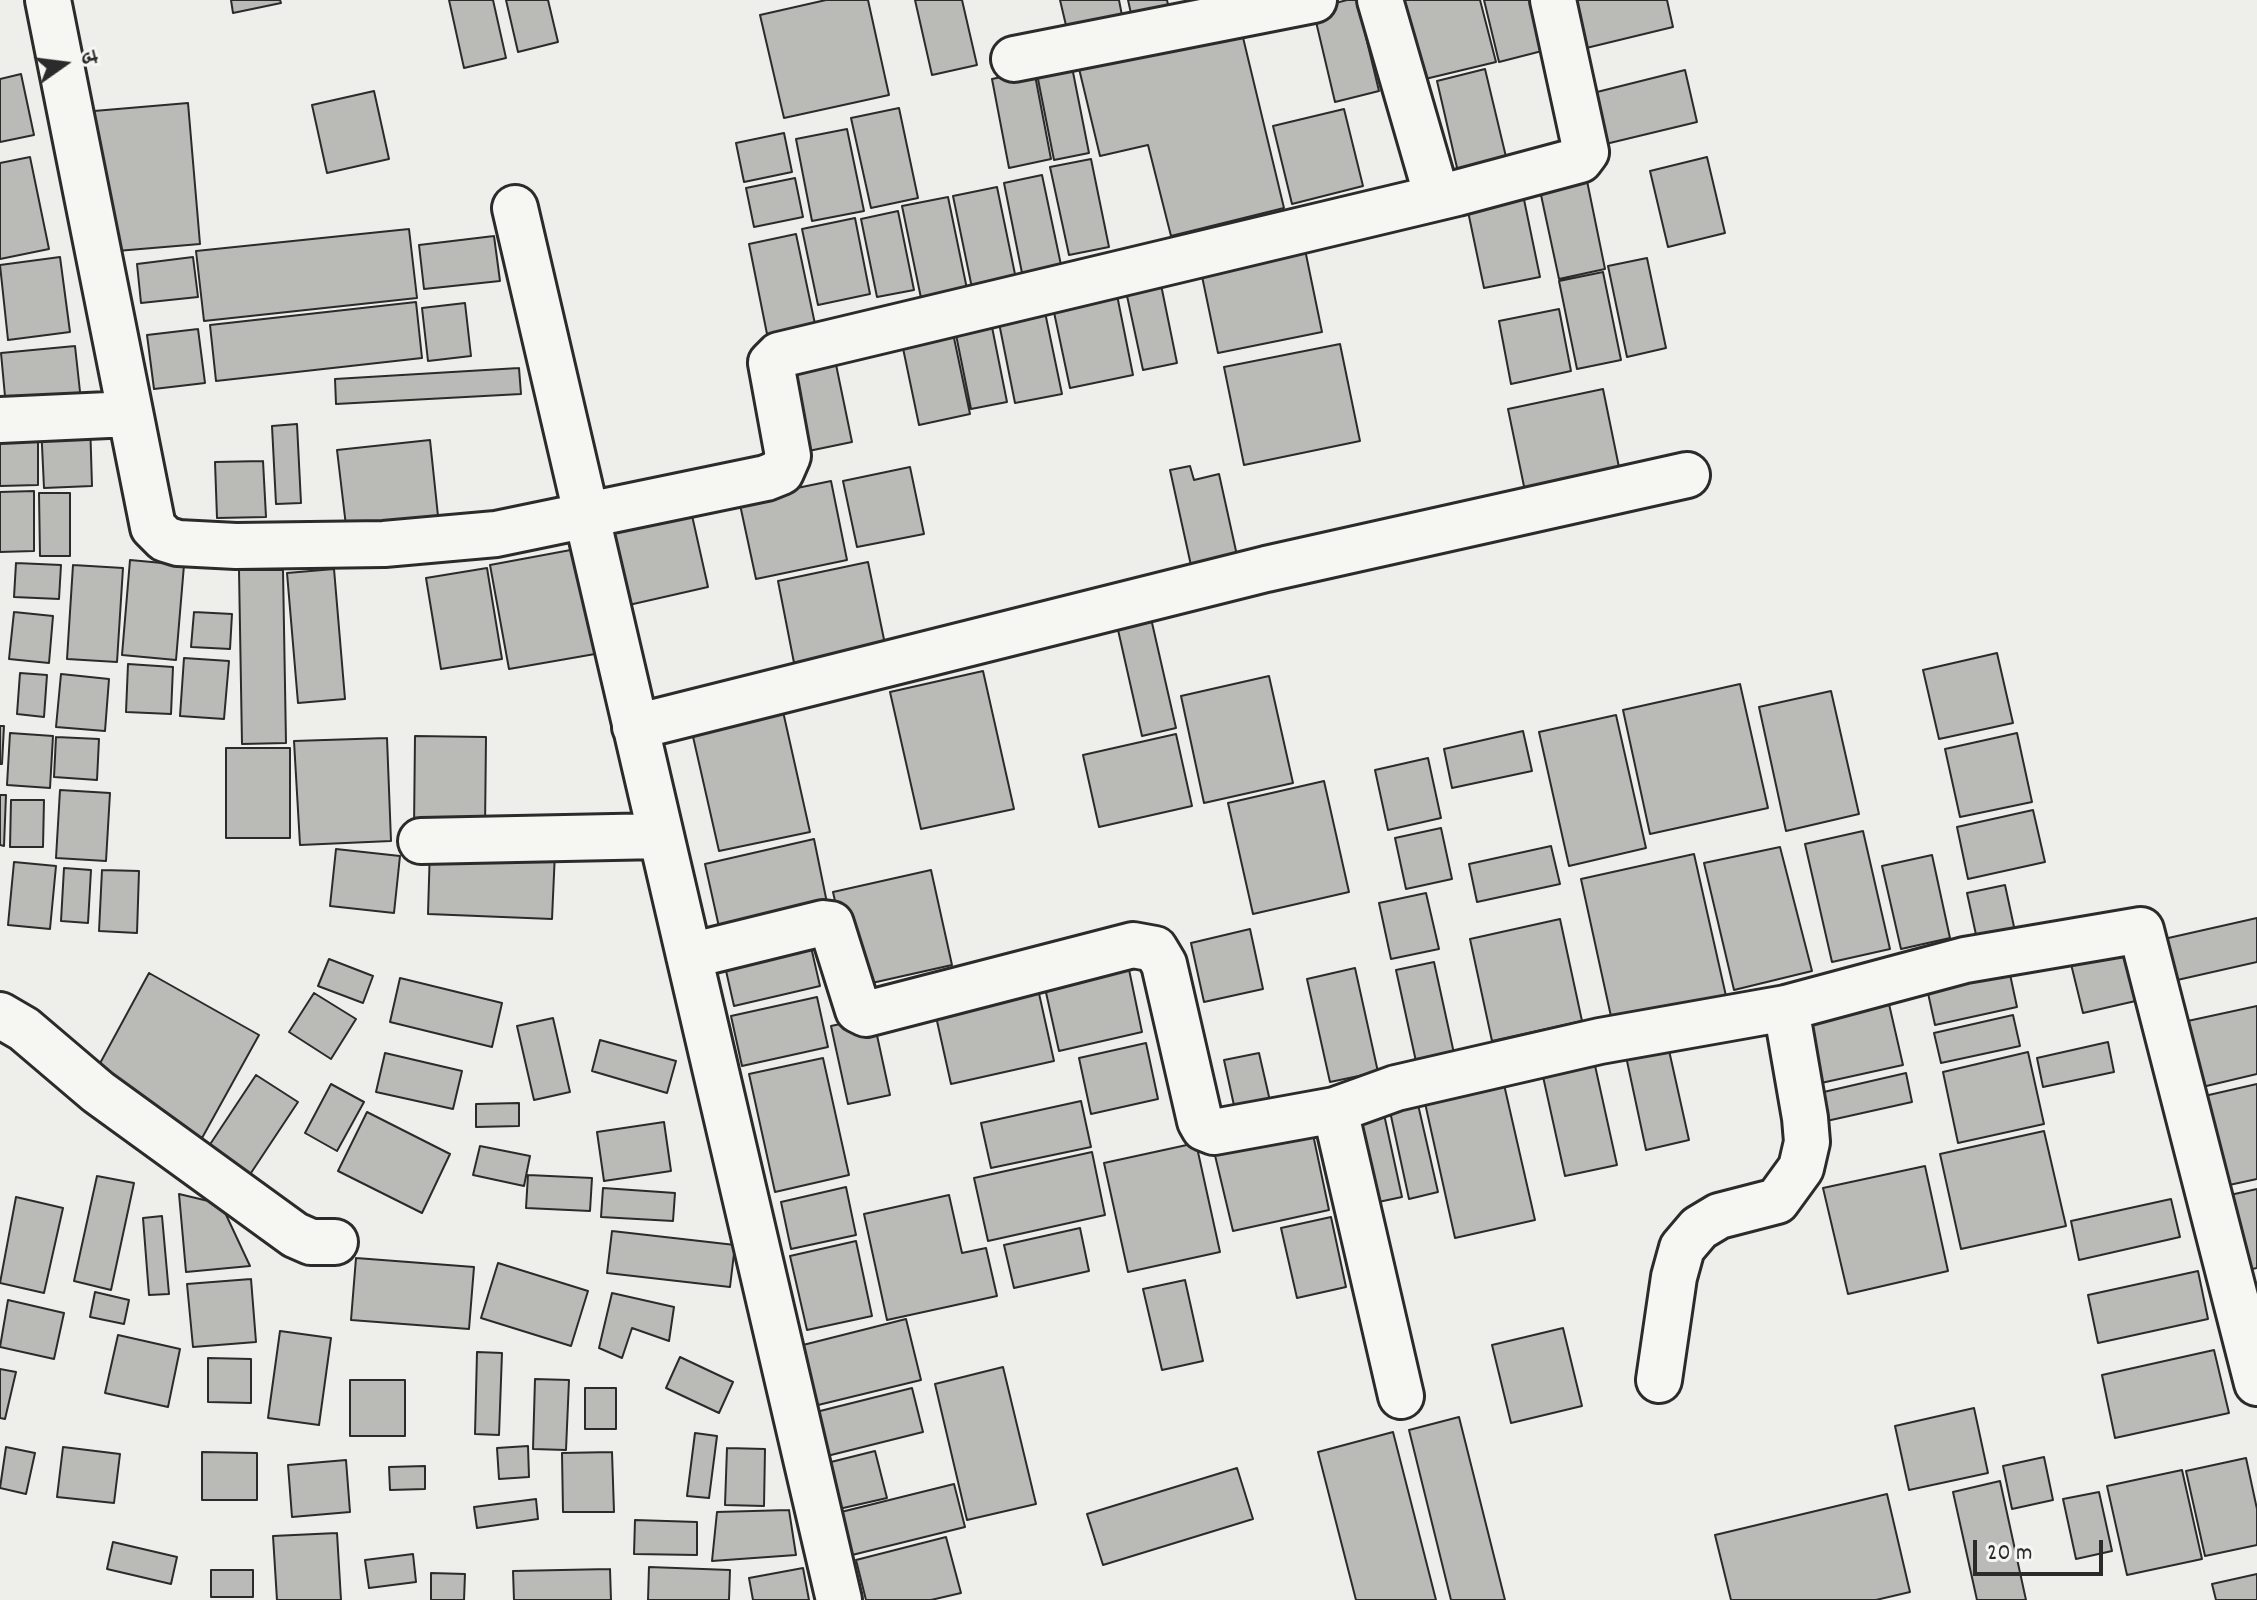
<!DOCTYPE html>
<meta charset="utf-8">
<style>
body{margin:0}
#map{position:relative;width:2257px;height:1600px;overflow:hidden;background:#eeeeea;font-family:Dekko,"Playpen Sans Deva",sans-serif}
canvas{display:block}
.north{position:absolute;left:24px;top:24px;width:80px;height:80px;-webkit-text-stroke:6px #f6f6f2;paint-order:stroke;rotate:76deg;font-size:22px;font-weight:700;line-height:32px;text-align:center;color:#2b2b2b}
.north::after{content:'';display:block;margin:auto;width:28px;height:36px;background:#2b2b2b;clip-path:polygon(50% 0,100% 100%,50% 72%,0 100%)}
.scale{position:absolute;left:1973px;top:1540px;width:130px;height:36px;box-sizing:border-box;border:4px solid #2b2b2b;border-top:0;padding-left:10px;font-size:24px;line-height:28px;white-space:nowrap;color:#2b2b2b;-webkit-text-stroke:6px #f6f6f2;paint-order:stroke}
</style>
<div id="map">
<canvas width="2257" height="1600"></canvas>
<div class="north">उ</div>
<div class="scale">20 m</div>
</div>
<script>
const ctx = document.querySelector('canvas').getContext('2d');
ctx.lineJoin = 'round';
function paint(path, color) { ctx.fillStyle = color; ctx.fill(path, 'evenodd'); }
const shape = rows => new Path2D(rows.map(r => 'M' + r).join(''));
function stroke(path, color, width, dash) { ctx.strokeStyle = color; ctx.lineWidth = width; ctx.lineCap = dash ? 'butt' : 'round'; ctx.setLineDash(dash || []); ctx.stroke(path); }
const building = shape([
 [231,0,280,0,281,3,233,13,231,0],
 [449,0,493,0,506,58,464,68,449,0],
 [506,0,548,0,558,42,518,52,506,0],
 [826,0,868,0,889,95,784,118,760,15,826,0],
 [915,0,962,0,977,65,932,75,915,0],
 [1060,0,1119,0,1124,26,1069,38,1060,0],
 [1128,0,1167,0,1171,18,1134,27,1128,0],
 [1347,0,1357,0,1379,91,1335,102,1313,9,1347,0],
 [1402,0,1480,0,1496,62,1421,80,1402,0],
 [1484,0,1530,0,1542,51,1499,62,1484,0],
 [1566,0,1667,0,1673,27,1578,50,1566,0],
 [1240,25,1284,208,1171,236,1148,145,1100,156,1076,56,1240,25],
 [1071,62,1089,153,1054,160,1036,69,1071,62],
 [1485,69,1507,161,1458,172,1437,81,1485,69],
 [1034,70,1051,159,1009,168,992,79,1034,70],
 [1685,70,1697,122,1589,148,1577,97,1685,70],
 [21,74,34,135,0,142,0,79,21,74],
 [374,91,389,159,327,173,312,105,374,91],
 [188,103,200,244,105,252,94,111,188,103],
 [899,108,918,198,871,208,851,118,899,108],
 [1344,109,1363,186,1292,204,1273,126,1344,109],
 [847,129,864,211,812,221,796,139,847,129],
 [784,133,792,172,744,182,736,143,784,133],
 [30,157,49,249,0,259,0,163,30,157],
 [1707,157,1725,233,1668,247,1650,171,1707,157],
 [1091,159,1109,247,1069,255,1050,167,1091,159],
 [1585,171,1605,269,1559,279,1538,181,1585,171],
 [1042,175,1061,265,1022,273,1004,183,1042,175],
 [795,178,803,217,754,227,746,188,795,178],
 [1521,185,1540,277,1484,288,1465,197,1521,185],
 [997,187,1016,279,972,288,953,196,997,187],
 [948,197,967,289,921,298,902,206,948,197],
 [898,211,914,290,877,297,861,219,898,211],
 [855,218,870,294,818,305,802,229,855,218],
 [409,229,417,298,204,321,196,251,409,229],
 [796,234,815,324,767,334,749,244,796,234],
 [1302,235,1322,332,1218,353,1198,257,1302,235],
 [494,236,500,281,424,289,419,245,494,236],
 [60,257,70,332,8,340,0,265,60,257],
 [193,257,198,297,141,303,137,264,193,257],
 [1647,258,1666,348,1627,357,1608,266,1647,258],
 [1603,272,1621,360,1577,369,1559,281,1603,272],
 [1159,275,1177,363,1143,370,1124,282,1159,275],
 [1115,285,1133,375,1070,388,1051,298,1115,285],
 [1041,293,1062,394,1015,403,995,303,1041,293],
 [416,302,422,358,216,381,210,325,416,302],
 [465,303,471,356,428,361,422,308,465,303],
 [988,307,1007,402,971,409,952,315,988,307],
 [1559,309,1571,371,1511,384,1499,321,1559,309],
 [950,319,970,414,919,425,899,329,950,319],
 [198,329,205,383,154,389,147,335,198,329],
 [1340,344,1360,441,1244,465,1224,367,1340,344],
 [75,346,82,410,7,418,1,353,75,346],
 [833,350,852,442,794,454,774,362,833,350],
 [519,368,521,394,336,404,335,379,519,368],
 [1603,389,1621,477,1526,496,1508,409,1603,389],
 [90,421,92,486,44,488,41,424,90,421],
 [297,424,301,503,276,504,272,426,297,424],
 [38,427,38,485,0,486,0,428,38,427],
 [430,440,438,516,346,526,337,450,430,440],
 [263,461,266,517,217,518,215,462,263,461],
 [1190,466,1194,480,1219,474,1238,560,1192,570,1170,470,1190,466],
 [910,467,924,534,857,547,843,481,910,467],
 [831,481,847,560,756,579,739,500,831,481],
 [34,491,34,551,0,552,0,492,34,491],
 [39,493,70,493,70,556,40,556,39,493],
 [689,502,708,587,620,607,601,522,689,502],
 [576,549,595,654,509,669,490,565,576,549],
 [130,560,184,565,176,660,122,655,130,560],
 [868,562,887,654,796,673,778,581,868,562],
 [16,563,61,565,59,599,14,597,16,563],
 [73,565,123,568,117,662,67,659,73,565],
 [487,568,502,659,441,669,426,578,487,568],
 [334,569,345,699,298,703,287,573,334,569],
 [239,570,283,570,286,743,242,744,239,570],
 [14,612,53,616,49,663,9,659,14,612],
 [194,612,232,614,230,649,191,647,194,612],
 [1150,614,1176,728,1142,736,1116,621,1150,614],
 [1997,653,2013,723,1939,739,1923,670,1997,653],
 [184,658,229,661,224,719,180,716,184,658],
 [128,664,173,667,171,714,126,712,128,664],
 [983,671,1014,809,921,829,890,692,983,671],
 [20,673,47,675,44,717,17,714,20,673],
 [61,674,109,679,105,731,56,727,61,674],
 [1269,676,1293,783,1204,803,1181,696,1269,676],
 [1740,684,1768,808,1650,834,1623,710,1740,684],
 [1831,691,1859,814,1786,831,1759,707,1831,691],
 [780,698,810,832,719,851,689,719,780,698],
 [1616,715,1646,848,1569,866,1539,732,1616,715],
 [0,726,4,726,2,764,0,764,0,726],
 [1523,731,1532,771,1452,788,1444,749,1523,731],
 [10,733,53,736,50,788,7,785,10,733],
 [2017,733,2032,802,1960,817,1945,749,2017,733],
 [1176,734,1192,806,1099,827,1083,755,1176,734],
 [415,736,486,737,485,829,414,828,415,736],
 [56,737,99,739,97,780,54,777,56,737],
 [387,738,391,841,300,845,294,741,387,738],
 [226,748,290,748,290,838,226,838,226,748],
 [1428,758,1441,818,1388,830,1375,770,1428,758],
 [1324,781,1349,892,1253,914,1228,803,1324,781],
 [60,790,110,793,106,861,56,858,60,790],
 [0,795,6,795,4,846,0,845,0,795],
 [11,800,44,800,43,847,10,847,11,800],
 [2033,810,2045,862,1968,879,1957,827,2033,810],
 [1441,828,1452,879,1406,889,1395,838,1441,828],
 [1863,831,1890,949,1832,962,1805,844,1863,831],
 [814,839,827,903,719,927,705,864,814,839],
 [1551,846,1560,884,1477,902,1469,864,1551,846],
 [430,847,555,852,552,919,428,914,430,847],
 [1780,847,1812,971,1734,990,1704,863,1780,847],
 [336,849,400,856,394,913,330,906,336,849],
 [1694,854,1726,996,1612,1021,1581,879,1694,854],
 [1932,855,1950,938,1901,949,1882,866,1932,855],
 [14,862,56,866,50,929,8,925,14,862],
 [64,868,91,870,88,923,61,921,64,868],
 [102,870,139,871,137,933,99,931,102,870],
 [931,870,952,965,854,987,833,892,931,870],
 [2005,885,2016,936,1978,944,1967,893,2005,885],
 [1426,893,1439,949,1391,959,1379,903,1426,893],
 [2257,918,2257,962,2164,983,2155,941,2257,918],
 [1560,919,1582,1021,1492,1041,1470,939,1560,919],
 [1250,929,1263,989,1204,1002,1191,943,1250,929],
 [808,934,820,986,734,1006,722,953,808,934],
 [2128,947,2140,1000,2083,1013,2070,960,2128,947],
 [329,959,373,976,363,1003,318,986,329,959],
 [1127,960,1142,1032,1059,1051,1043,979,1127,960],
 [1434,962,1455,1058,1417,1066,1396,970,1434,962],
 [2008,965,2017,1007,1935,1025,1926,984,2008,965],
 [1355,968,1378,1072,1330,1082,1307,979,1355,968],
 [149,973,259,1035,202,1138,92,1078,149,973],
 [400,978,502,1003,492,1047,390,1022,400,978],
 [1036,980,1054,1061,951,1084,933,1003,1036,980],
 [1886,991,1903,1065,1812,1085,1796,1011,1886,991],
 [314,993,356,1019,331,1059,289,1032,314,993],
 [817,997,828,1047,742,1066,731,1016,817,997],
 [2257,1006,2257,1074,2198,1088,2183,1022,2257,1006],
 [2013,1015,2020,1046,1941,1063,1934,1033,2013,1015],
 [873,1017,890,1095,848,1104,831,1026,873,1017],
 [553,1018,570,1092,534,1100,517,1026,553,1018],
 [1666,1037,1689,1140,1646,1150,1624,1047,1666,1037],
 [600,1040,676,1061,667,1093,592,1071,600,1040],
 [2108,1042,2114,1072,2043,1087,2037,1058,2108,1042],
 [1146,1043,1158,1099,1091,1114,1079,1058,1146,1043],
 [2028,1052,2044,1124,1958,1143,1943,1072,2028,1052],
 [385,1053,462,1071,453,1109,376,1092,385,1053],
 [1259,1053,1270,1101,1235,1110,1224,1060,1259,1053],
 [823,1058,849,1175,775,1192,749,1074,823,1058],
 [1594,1061,1617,1165,1565,1176,1542,1072,1594,1061],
 [1500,1067,1535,1220,1455,1238,1421,1085,1500,1067],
 [1906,1073,1912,1102,1822,1122,1815,1094,1906,1073],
 [256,1075,298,1102,241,1188,199,1161,256,1075],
 [331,1084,364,1102,337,1151,305,1133,331,1084],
 [2257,1084,2257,1179,2220,1187,2200,1097,2257,1084],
 [1414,1087,1438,1192,1409,1199,1386,1093,1414,1087],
 [1081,1101,1091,1147,991,1168,981,1123,1081,1101],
 [519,1103,519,1126,476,1127,476,1104,519,1103],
 [1382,1105,1402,1197,1369,1204,1349,1113,1382,1105],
 [367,1112,450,1154,422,1213,338,1171,367,1112],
 [664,1122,671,1171,604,1181,597,1132,664,1122],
 [1311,1125,1329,1210,1233,1231,1213,1147,1311,1125],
 [2044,1131,2066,1226,1961,1249,1940,1154,2044,1131],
 [1196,1143,1220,1252,1128,1272,1104,1163,1196,1143],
 [480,1146,530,1156,524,1186,473,1175,480,1146],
 [1092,1152,1105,1215,988,1241,974,1178,1092,1152],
 [1925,1166,1948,1271,1848,1294,1823,1188,1925,1166],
 [528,1175,592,1178,590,1211,526,1208,528,1175],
 [97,1176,134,1183,111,1290,74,1281,97,1176],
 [846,1187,856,1235,791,1249,781,1202,846,1187],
 [603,1188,675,1193,673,1221,601,1217,603,1188],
 [2257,1189,2257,1268,2238,1272,2221,1197,2257,1189],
 [179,1194,221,1204,250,1266,186,1272,179,1194],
 [949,1195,962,1253,986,1248,997,1296,887,1320,864,1214,949,1195],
 [16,1197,63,1208,44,1293,0,1283,16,1197],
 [2171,1199,2180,1237,2079,1260,2071,1221,2171,1199],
 [162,1216,169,1294,149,1295,143,1218,162,1216],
 [1331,1217,1346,1287,1297,1298,1281,1228,1331,1217],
 [1080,1228,1089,1271,1014,1288,1004,1245,1080,1228],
 [612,1231,735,1245,730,1287,607,1273,612,1231],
 [856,1241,872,1316,807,1330,790,1256,856,1241],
 [356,1258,474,1267,469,1329,351,1320,356,1258],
 [498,1263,588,1291,571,1346,481,1318,498,1263],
 [2198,1271,2208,1319,2098,1343,2088,1295,2198,1271],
 [251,1279,256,1342,193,1347,187,1284,251,1279],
 [1185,1280,1203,1361,1162,1370,1143,1289,1185,1280],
 [95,1292,129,1300,124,1324,90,1317,95,1292],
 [612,1293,674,1307,669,1341,632,1328,622,1358,599,1348,612,1293],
 [8,1300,64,1313,54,1359,0,1347,8,1300],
 [906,1319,921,1380,814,1406,799,1346,906,1319],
 [1563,1328,1582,1406,1511,1423,1492,1345,1563,1328],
 [280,1331,331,1338,319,1425,268,1418,280,1331],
 [118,1335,180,1349,168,1407,105,1393,118,1335],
 [2214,1350,2229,1413,2115,1438,2102,1375,2214,1350],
 [477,1352,502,1353,499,1435,475,1434,477,1352],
 [680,1357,733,1382,719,1413,666,1388,680,1357],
 [208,1358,251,1359,251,1403,208,1402,208,1358],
 [1003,1367,1036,1504,967,1520,935,1384,1003,1367],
 [0,1369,16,1372,5,1419,0,1418,0,1369],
 [535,1379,569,1380,566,1450,533,1449,535,1379],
 [350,1380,405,1380,405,1436,350,1436,350,1380],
 [585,1388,616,1388,616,1429,585,1429,585,1388],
 [912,1388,923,1432,823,1457,812,1413,912,1388],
 [1974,1408,1988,1473,1909,1490,1895,1426,1974,1408],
 [1459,1417,1505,1600,1451,1600,1409,1430,1459,1417],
 [1393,1432,1436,1600,1356,1600,1318,1452,1393,1432],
 [695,1433,717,1436,709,1498,687,1496,695,1433],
 [528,1446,529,1477,499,1479,497,1448,528,1446],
 [6,1447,35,1453,26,1494,0,1488,6,1447],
 [63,1447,120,1454,114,1503,57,1497,63,1447],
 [727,1448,765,1449,764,1506,725,1505,727,1448],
 [875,1451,887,1498,830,1511,819,1465,875,1451],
 [202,1452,257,1453,257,1500,202,1500,202,1452],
 [612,1452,614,1512,563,1512,562,1453,612,1452],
 [2044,1457,2053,1500,2012,1509,2003,1466,2044,1457],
 [2246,1458,2257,1509,2257,1545,2205,1556,2186,1471,2246,1458],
 [346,1460,350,1512,292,1517,288,1465,346,1460],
 [425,1466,425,1489,390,1490,389,1467,425,1466],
 [1237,1468,1253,1519,1103,1565,1087,1514,1237,1468],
 [2182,1470,2202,1559,2127,1575,2107,1486,2182,1470],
 [2000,1481,2026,1600,1977,1600,1953,1492,2000,1481],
 [954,1484,965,1527,848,1556,837,1513,954,1484],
 [2099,1492,2112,1551,2076,1559,2063,1499,2099,1492],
 [1887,1494,1910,1592,1876,1600,1731,1600,1715,1535,1887,1494],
 [536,1499,538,1519,477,1528,474,1507,536,1499],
 [789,1510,796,1555,712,1561,717,1512,789,1510],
 [635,1520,697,1522,697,1555,634,1554,635,1520],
 [337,1533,341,1600,277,1600,273,1536,337,1533],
 [946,1537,961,1593,931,1600,866,1600,856,1560,946,1537],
 [113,1542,177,1557,171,1584,107,1569,113,1542],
 [413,1554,416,1582,369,1588,365,1560,413,1554],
 [649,1567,730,1570,729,1600,648,1600,649,1567],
 [803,1568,809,1600,753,1600,749,1578,803,1568],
 [610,1569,611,1600,514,1600,513,1571,610,1569],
 [211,1570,253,1570,253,1597,211,1597,211,1570],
 [431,1573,465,1574,464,1600,431,1600,431,1573],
 [2257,1574,2257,1600,2216,1600,2212,1584,2257,1574]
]);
paint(building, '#babab7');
stroke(building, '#2b2b2b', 2);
const minor = shape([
 [48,0,153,527,165,539,178,543,236,546,384,544,496,534,766,478,781,472,788,456,771,363,779,355,1457,193,1580,160,1586,152,1553,0],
 [1380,0,1437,197],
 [1014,59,1314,0],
 [515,208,839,1600],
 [0,420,130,414],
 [635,727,1266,569,1687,475],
 [421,841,661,836],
 [689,956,823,923,831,924,858,1010,866,1014,1133,945,1155,949,1164,964,1200,1121,1204,1128,1214,1132,1335,1110,1396,1088,1600,1041,1786,1008,1965,960,2141,930,2257,1383],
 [0,1015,24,1029,98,1092,295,1235,311,1242,335,1242],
 [1335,1110,1401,1396],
 [1659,1380,1674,1277,1682,1248,1699,1228,1719,1216,1777,1201,1801,1168,1807,1142,1805,1118,1786,1008]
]);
stroke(minor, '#2b2b2b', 50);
stroke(minor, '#f6f6f2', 44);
</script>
